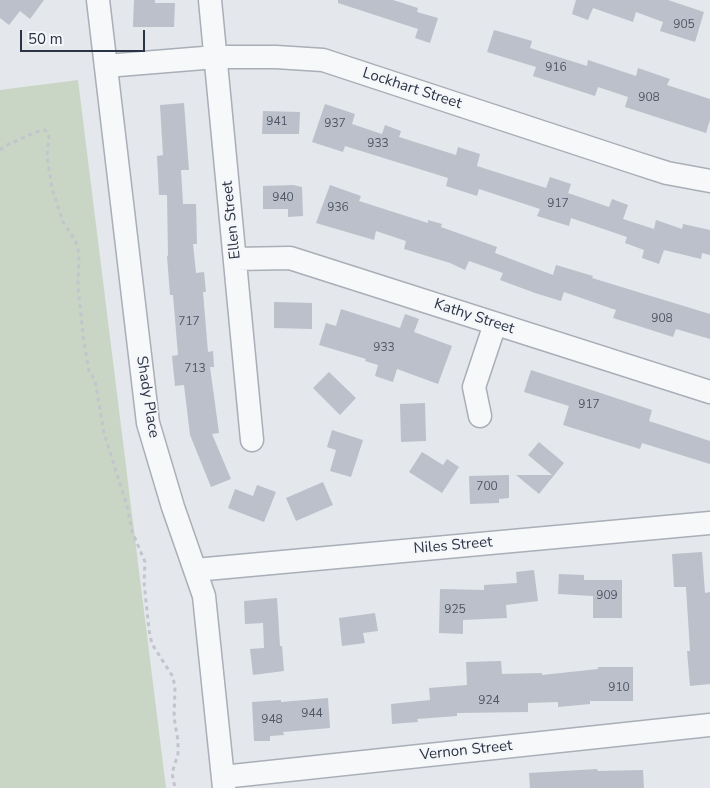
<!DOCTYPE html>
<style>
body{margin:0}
#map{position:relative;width:710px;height:788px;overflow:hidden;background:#e4e7ec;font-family:"Nunito Sans",sans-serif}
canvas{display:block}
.scale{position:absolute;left:20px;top:30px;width:125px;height:22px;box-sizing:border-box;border:2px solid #2b3445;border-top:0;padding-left:6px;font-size:15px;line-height:18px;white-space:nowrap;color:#2b3445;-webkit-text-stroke:4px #f4f6f9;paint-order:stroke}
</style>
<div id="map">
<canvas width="710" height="788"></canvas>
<div class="scale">50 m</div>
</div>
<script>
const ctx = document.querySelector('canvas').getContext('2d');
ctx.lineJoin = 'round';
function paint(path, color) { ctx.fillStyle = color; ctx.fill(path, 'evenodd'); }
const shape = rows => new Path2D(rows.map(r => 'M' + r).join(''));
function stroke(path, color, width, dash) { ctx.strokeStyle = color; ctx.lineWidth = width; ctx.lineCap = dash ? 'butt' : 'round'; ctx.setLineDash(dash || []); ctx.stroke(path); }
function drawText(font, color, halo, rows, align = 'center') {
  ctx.font = font + ' "Nunito Sans",sans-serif'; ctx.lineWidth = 4; ctx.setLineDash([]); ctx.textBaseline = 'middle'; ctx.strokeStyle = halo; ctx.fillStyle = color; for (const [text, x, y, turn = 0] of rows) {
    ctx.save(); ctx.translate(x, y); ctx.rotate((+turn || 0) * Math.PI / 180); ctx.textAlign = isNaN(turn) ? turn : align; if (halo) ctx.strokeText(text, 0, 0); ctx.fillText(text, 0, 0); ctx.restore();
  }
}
paint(shape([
 [78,80,166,788,0,788,0,90]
]), '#c9d6c5');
paint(shape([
 [0,0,44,0,30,19,20,11,9,25,0,18],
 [134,0,155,0,155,3,175,3,174,27,133,27],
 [338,0,393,0,418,8,417,12,438,18,430,43,415,38,418,29,338,3],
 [576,0,668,0,704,12,695,42,660,31,663,22,636,12,633,22,593,8,588,20,572,14],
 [494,30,532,41,530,48,587,66,588,60,636,76,638,68,670,79,667,85,710,99,710,120,706,133,625,107,628,97,598,87,595,96,533,76,536,67,487,52],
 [184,103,189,170,181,170,183,204,196,204,197,244,193,244,196,273,204,272,206,292,203,292,208,352,213,351,214,367,210,367,219,433,212,434,231,479,211,487,190,435,184,385,175,386,172,356,178,355,173,295,170,295,167,256,168,256,167,195,159,195,157,156,163,155,160,105],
 [325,104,355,114,352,124,382,134,385,125,401,131,399,137,456,155,458,147,480,154,477,166,546,188,550,177,571,184,568,193,609,207,612,199,628,205,623,219,654,229,656,220,682,229,683,224,710,230,710,255,702,253,701,259,664,250,659,264,642,258,644,250,625,243,627,237,571,218,569,226,537,216,540,209,479,189,477,196,446,186,448,178,345,146,343,152,312,142],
 [263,111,300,112,299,134,262,134],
 [293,185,302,187,303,216,288,217,288,209,263,209,263,186],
 [330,185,361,196,359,201,428,223,428,220,442,224,441,227,497,247,495,253,553,275,556,265,593,276,592,278,710,314,710,339,676,329,673,337,629,323,613,318,616,310,564,292,561,301,535,293,500,280,503,273,469,261,465,270,450,263,404,249,406,241,376,231,374,240,316,223],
 [274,302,312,303,312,329,274,328],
 [341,309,400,328,405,314,419,319,414,332,452,346,438,384,397,369,393,382,375,376,378,365,365,361,366,359,319,345,326,323,336,326],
 [531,370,652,410,649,421,710,441,710,464,642,443,640,449,563,425,569,406,524,392],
 [329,372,356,398,340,415,313,388],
 [425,403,426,441,401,442,400,404],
 [332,430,363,440,351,477,330,471,336,450,327,447],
 [539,442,564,463,539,494,516,475,552,475,528,455],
 [422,452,443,465,447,459,459,467,442,493,409,472],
 [509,475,509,498,499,499,499,503,470,504,469,476],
 [323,482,333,505,296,521,286,498],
 [257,485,276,492,264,522,228,508,235,489,253,496],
 [702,552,705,593,710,592,710,684,690,686,687,651,690,651,686,587,674,587,672,554],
 [534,570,538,601,506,605,507,618,463,620,463,634,439,633,440,589,484,590,484,585,517,583,516,572],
 [559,574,584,575,584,580,622,580,622,618,593,618,593,596,558,594],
 [277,598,280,646,282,646,284,671,253,675,250,649,264,648,263,623,245,624,244,601],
 [375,613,378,631,363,633,365,643,342,646,339,618],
 [501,661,502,674,542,673,542,675,598,669,598,667,633,667,633,701,590,701,590,704,558,707,558,702,528,703,528,712,457,713,457,716,417,719,418,722,392,724,391,704,430,700,429,688,467,685,466,662],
 [328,698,330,728,283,732,284,735,270,736,270,741,254,741,252,702,281,700,281,702],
 [597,769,598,771,643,770,644,788,530,788,529,773]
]), '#bbc0ca');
const minor = shape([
 [98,0,148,423,173,507,204,596,224,788],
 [210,0,252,440],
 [106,66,216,57,276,57,323,60,639,164,667,173,710,181],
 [235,259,290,258,710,392],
 [480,416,474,387,495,324],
 [195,570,710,523],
 [223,777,710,725]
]);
stroke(minor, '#a9aeb7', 25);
stroke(shape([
 [0,150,5,146,36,132,45,130,49,135,47,156,52,188,63,222,75,240,79,253,78,287,84,343,89,371,95,380,104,433,127,506,132,531,145,562,144,582,149,630,152,644,173,677,175,688,174,717,178,741,178,754,172,773,175,788]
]), '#c2c5cb', 3, [4, 4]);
stroke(minor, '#f7f8fa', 22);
drawText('12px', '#4f5766', null, [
 ["905",684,25],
 ["916",556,68],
 ["908",649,98],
 ["941",277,122],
 ["937",335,124],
 ["933",378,144],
 ["940",283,198],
 ["917",558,204],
 ["936",338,208],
 ["908",662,319],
 ["717",189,322],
 ["933",384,348],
 ["713",195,369],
 ["917",589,405],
 ["700",487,487],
 ["909",607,596],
 ["925",455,610],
 ["910",619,688],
 ["924",489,701],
 ["944",312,714],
 ["948",272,720]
]);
drawText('15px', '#2b3445', '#f4f6f9', [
 ["Lockhart Street",412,89,18],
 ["Ellen Street",232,220,-96],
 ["Kathy Street",474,317,18],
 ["Shady Place",147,397,81],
 ["Niles Street",453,546,-5],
 ["Vernon Street",466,751,-6]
]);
</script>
